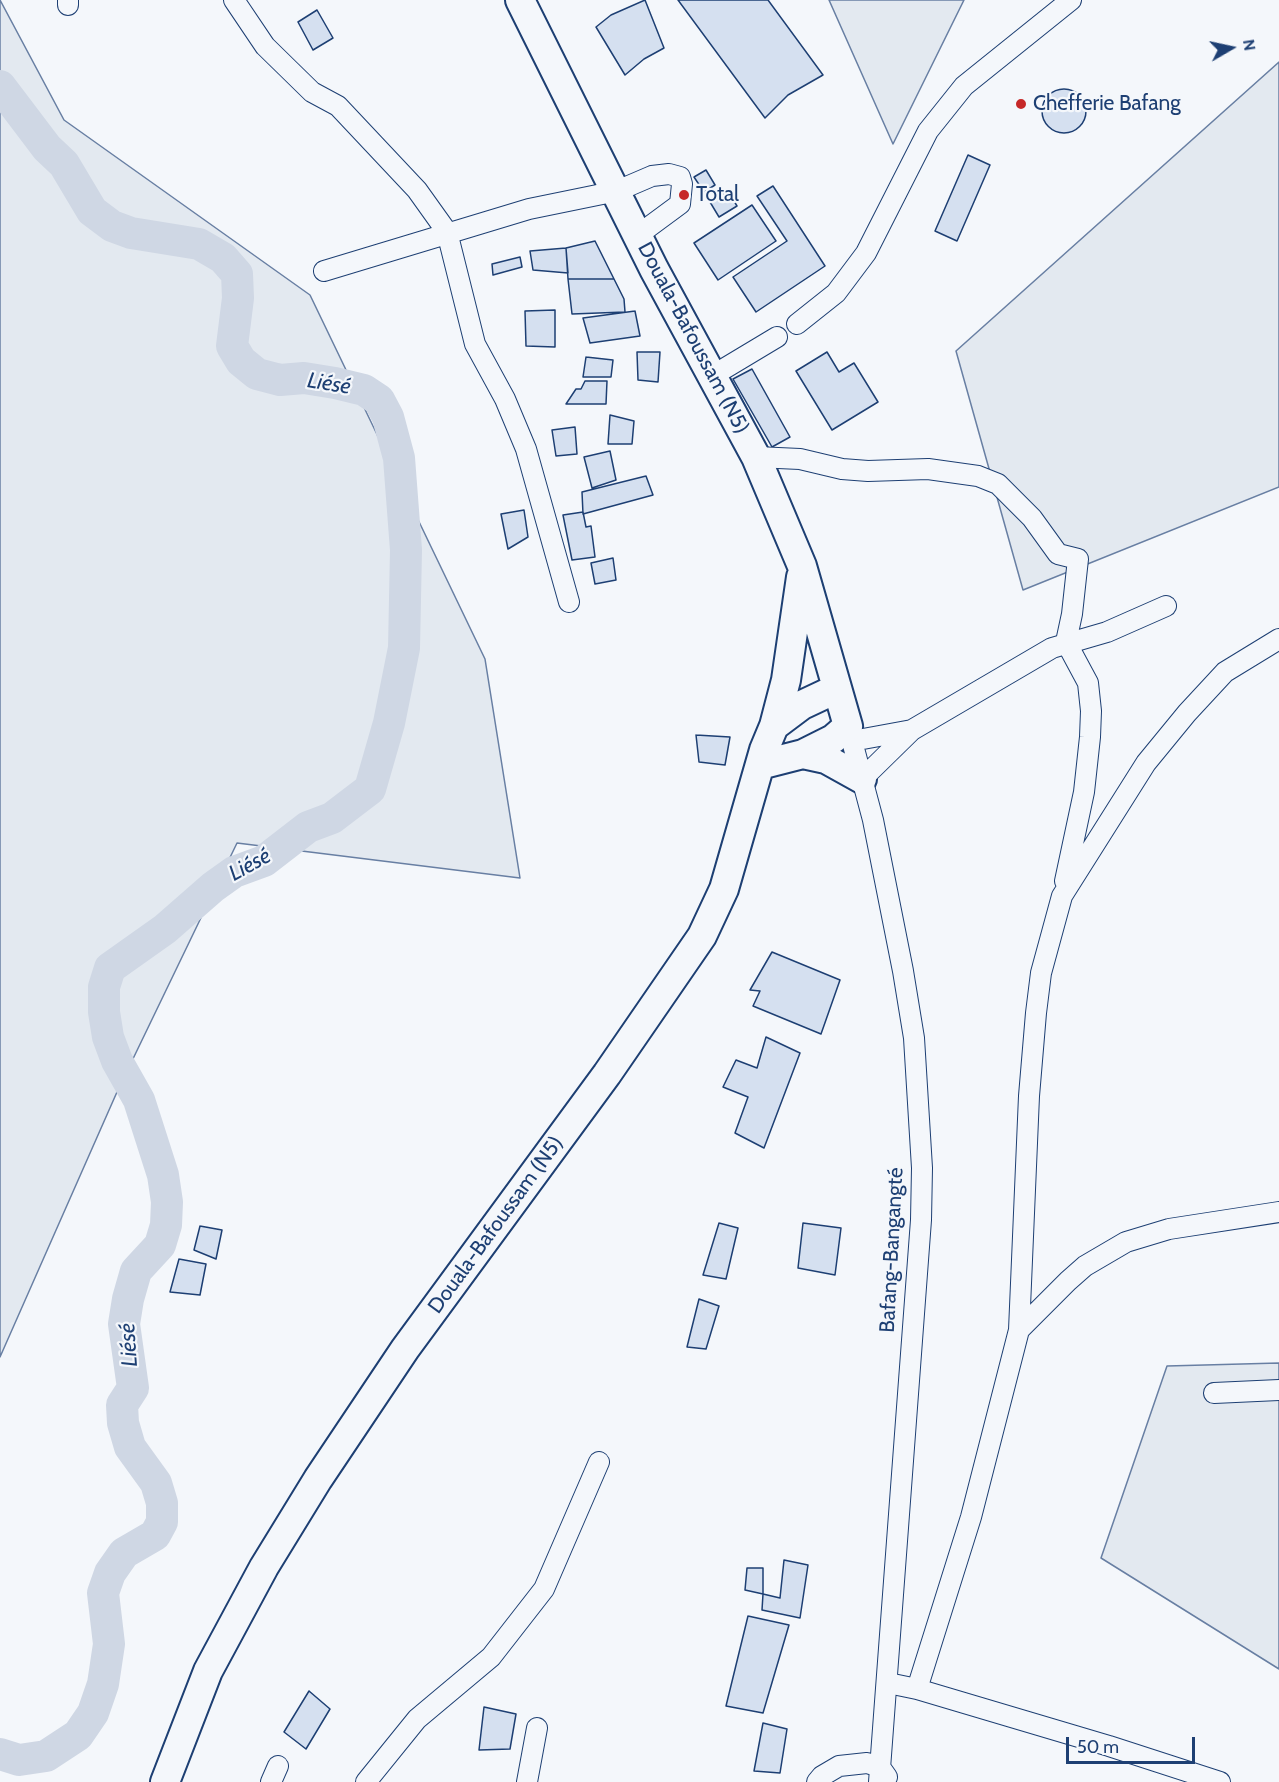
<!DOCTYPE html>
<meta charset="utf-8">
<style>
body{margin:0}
#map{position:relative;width:1279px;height:1782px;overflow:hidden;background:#f4f7fb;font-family:Cabin,sans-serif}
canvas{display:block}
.north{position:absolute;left:1201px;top:18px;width:60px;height:60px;-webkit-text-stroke:4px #f4f7fb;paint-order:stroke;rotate:81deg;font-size:16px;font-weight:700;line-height:24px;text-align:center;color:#1d3f73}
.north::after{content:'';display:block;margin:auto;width:21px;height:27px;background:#1d3f73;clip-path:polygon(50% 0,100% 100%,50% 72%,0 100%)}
.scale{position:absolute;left:1066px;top:1737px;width:129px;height:27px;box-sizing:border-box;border:3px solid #1d3f73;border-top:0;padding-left:8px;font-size:18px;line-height:21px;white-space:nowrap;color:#1d3f73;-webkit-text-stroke:4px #f4f7fb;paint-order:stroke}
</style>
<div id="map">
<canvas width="1279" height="1782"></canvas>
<div class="north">N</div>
<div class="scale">50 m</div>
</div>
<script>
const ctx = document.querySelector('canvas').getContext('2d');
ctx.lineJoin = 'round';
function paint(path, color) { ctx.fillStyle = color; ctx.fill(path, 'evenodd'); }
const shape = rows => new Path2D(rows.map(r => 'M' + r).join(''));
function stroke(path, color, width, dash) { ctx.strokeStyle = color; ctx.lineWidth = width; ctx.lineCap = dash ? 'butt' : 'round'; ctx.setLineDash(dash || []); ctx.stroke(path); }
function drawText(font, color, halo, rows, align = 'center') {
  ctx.font = font + ' Cabin,sans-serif'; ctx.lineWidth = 4.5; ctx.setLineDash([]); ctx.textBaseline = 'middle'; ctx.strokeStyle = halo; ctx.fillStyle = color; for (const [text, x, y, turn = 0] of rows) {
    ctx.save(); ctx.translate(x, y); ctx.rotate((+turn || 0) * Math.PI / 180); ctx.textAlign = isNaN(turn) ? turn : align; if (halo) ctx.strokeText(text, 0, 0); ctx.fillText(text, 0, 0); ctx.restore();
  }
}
const green = shape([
 [0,0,64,120,310,295,485,659,520,878,237,843,117,1092,0,1357,0,0],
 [829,0,964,0,893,144,829,0],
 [1279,62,1279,487,1023,590,956,351,1279,62],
 [1279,1363,1279,1669,1101,1558,1167,1366,1279,1363]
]);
paint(green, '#e3e9f0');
stroke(green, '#687fa3', 1.5);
stroke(shape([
 [0,86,47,148,64,164,92,211,112,226,131,233,199,244,223,258,237,274,238,298,232,346,241,361,257,374,280,380,304,378,335,383,364,390,379,400,388,417,399,458,406,550,404,648,389,723,370,789,332,818,308,827,264,861,234,872,213,887,165,929,110,968,104,987,104,1012,108,1037,117,1061,139,1100,163,1175,167,1202,166,1225,160,1245,136,1271,128,1299,124,1324,133,1388,122,1405,123,1423,130,1447,156,1483,162,1503,162,1522,155,1535,124,1553,110,1573,103,1593,109,1644,103,1684,93,1713,78,1735,46,1756,19,1760,0,1754]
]), '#cfd7e4', 32);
const building = shape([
 [645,0,664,48,644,59,625,75,596,27,611,15,645,0],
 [678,0,768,0,823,75,788,95,765,118,678,0],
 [317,10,333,38,313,50,298,22,317,10],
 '1042 111a22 22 0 1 1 44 0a22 22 0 1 1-44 0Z',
 [968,155,990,165,957,241,935,231,968,155],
 [706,170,715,185,704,192,694,177,706,170],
 [773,186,825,266,756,312,733,277,787,241,757,196,773,186],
 [728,191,737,206,719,217,710,202,728,191],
 [752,205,776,241,718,280,694,243,752,205],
 [595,241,614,279,568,279,566,248,595,241],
 [566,248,568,273,533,270,530,251,566,248],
 [520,257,522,267,493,275,492,264,520,257],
 [568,279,614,279,624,299,625,312,572,314,568,279],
 [555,310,555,347,526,346,525,311,555,310],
 [635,311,640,336,590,343,583,318,635,311],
 [637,352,660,352,658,382,638,380,637,352],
 [827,352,839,372,854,363,878,402,832,430,796,371,827,352],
 [586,357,613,360,611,377,583,377,586,357],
 [752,369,790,437,772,447,733,379,752,369],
 [585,381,607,381,606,404,566,404,576,389,581,389,585,381],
 [610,415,634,421,632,444,608,444,610,415],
 [575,427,577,454,556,456,552,430,575,427],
 [610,451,616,480,592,488,584,457,610,451],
 [646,476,653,495,583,514,582,492,646,476],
 [524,510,528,537,508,549,501,514,524,510],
 [583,512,586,527,591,526,595,557,572,560,563,515,583,512],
 [613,558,616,580,595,584,591,563,613,558],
 [696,735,730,737,725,765,699,762,696,735],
 [772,952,840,980,821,1034,753,1006,760,991,750,990,772,952],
 [766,1037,800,1053,764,1148,735,1133,748,1097,723,1087,736,1060,757,1068,766,1037],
 [719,1223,738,1228,726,1279,703,1275,719,1223],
 [803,1223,841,1228,835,1275,798,1268,803,1223],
 [200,1226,222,1230,216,1259,194,1250,200,1226],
 [179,1259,206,1264,200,1295,170,1292,179,1259],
 [699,1299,719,1306,706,1349,687,1347,699,1299],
 [784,1560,808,1565,800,1618,762,1610,763,1594,780,1598,784,1560],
 [747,1568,763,1568,763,1594,745,1590,747,1568],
 [748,1616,789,1625,763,1713,726,1706,748,1616],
 [309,1691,330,1709,306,1749,284,1732,309,1691],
 [484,1707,516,1714,510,1749,479,1750,484,1707],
 [763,1723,787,1729,780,1773,754,1771,763,1723]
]);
paint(building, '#d5e0f0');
stroke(building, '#1d3f73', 1.5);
const minor = shape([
 [234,0,265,46,312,92,338,106,417,190,447,232,475,344,505,399,526,449,569,602],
 [68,5,68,0],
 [324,271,529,209,617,191,652,176,669,174,680,177,682,184,680,204,638,235],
 [797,324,836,293,866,253,928,131,964,86,1071,0],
 [712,376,777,337],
 [756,457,800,459,842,469,868,471,928,469,978,476,998,484,1032,518,1058,554,1078,559,1072,614,1066,642,1088,683,1091,711,1090,737,1084,792,1065,881],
 [848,726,873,820,903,971,914,1038,922,1168,921,1220,879,1782],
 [852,741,912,730,1052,648,1107,632,1166,606],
 [862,779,912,730],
 [1019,1330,1029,1096,1036,1013,1041,973,1062,896,1146,763,1187,713,1225,672,1279,639],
 [1214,1393,1279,1390],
 [888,1683,917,1689,1109,1746,1220,1782],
 [917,1689,971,1517,1019,1330,1068,1281,1085,1266,1126,1242,1169,1229,1279,1212],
 [271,1782,278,1766],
 [366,1782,417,1719,491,1657,544,1589,599,1462],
 [527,1782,537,1728],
 [817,1782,822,1776,839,1766,867,1763,880,1767,887,1777]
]);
const highway = shape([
 [520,0,654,269,756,457,802,566,848,726,833,739,803,754,760,765],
 [774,726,786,680,801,577],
 [803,754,826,759,862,779],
 [165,1782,208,1671,264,1567,318,1479,405,1349,607,1074,702,936,724,889,764,750,774,726,802,705,836,689]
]);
stroke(minor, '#1d3f73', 22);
stroke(highway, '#1d3f73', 32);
stroke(minor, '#f4f7fb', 20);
stroke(highway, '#f4f7fb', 28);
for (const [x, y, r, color] of [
 [1021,104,6,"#c62828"],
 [684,195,6,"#c62828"]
]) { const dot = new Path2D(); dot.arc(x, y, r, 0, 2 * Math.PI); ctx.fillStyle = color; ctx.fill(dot); stroke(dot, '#f4f7fb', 2); }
drawText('21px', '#1d3f73', '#f4f7fb', [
 ["Chefferie Bafang",1033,104],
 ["Total",696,195]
], 'left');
drawText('21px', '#1d3f73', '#f4f7fb', [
 ["Douala-Bafoussam (N5)",693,338,62],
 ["Douala-Bafoussam (N5)",496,1225,-54],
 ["Bafang-Bangangté",892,1250,-87]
]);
drawText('italic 22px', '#1d3f73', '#f4f7fb', [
 ["Liésé",329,384,9],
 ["Liésé",250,865,-29],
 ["Liésé",129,1345,-94]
]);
</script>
